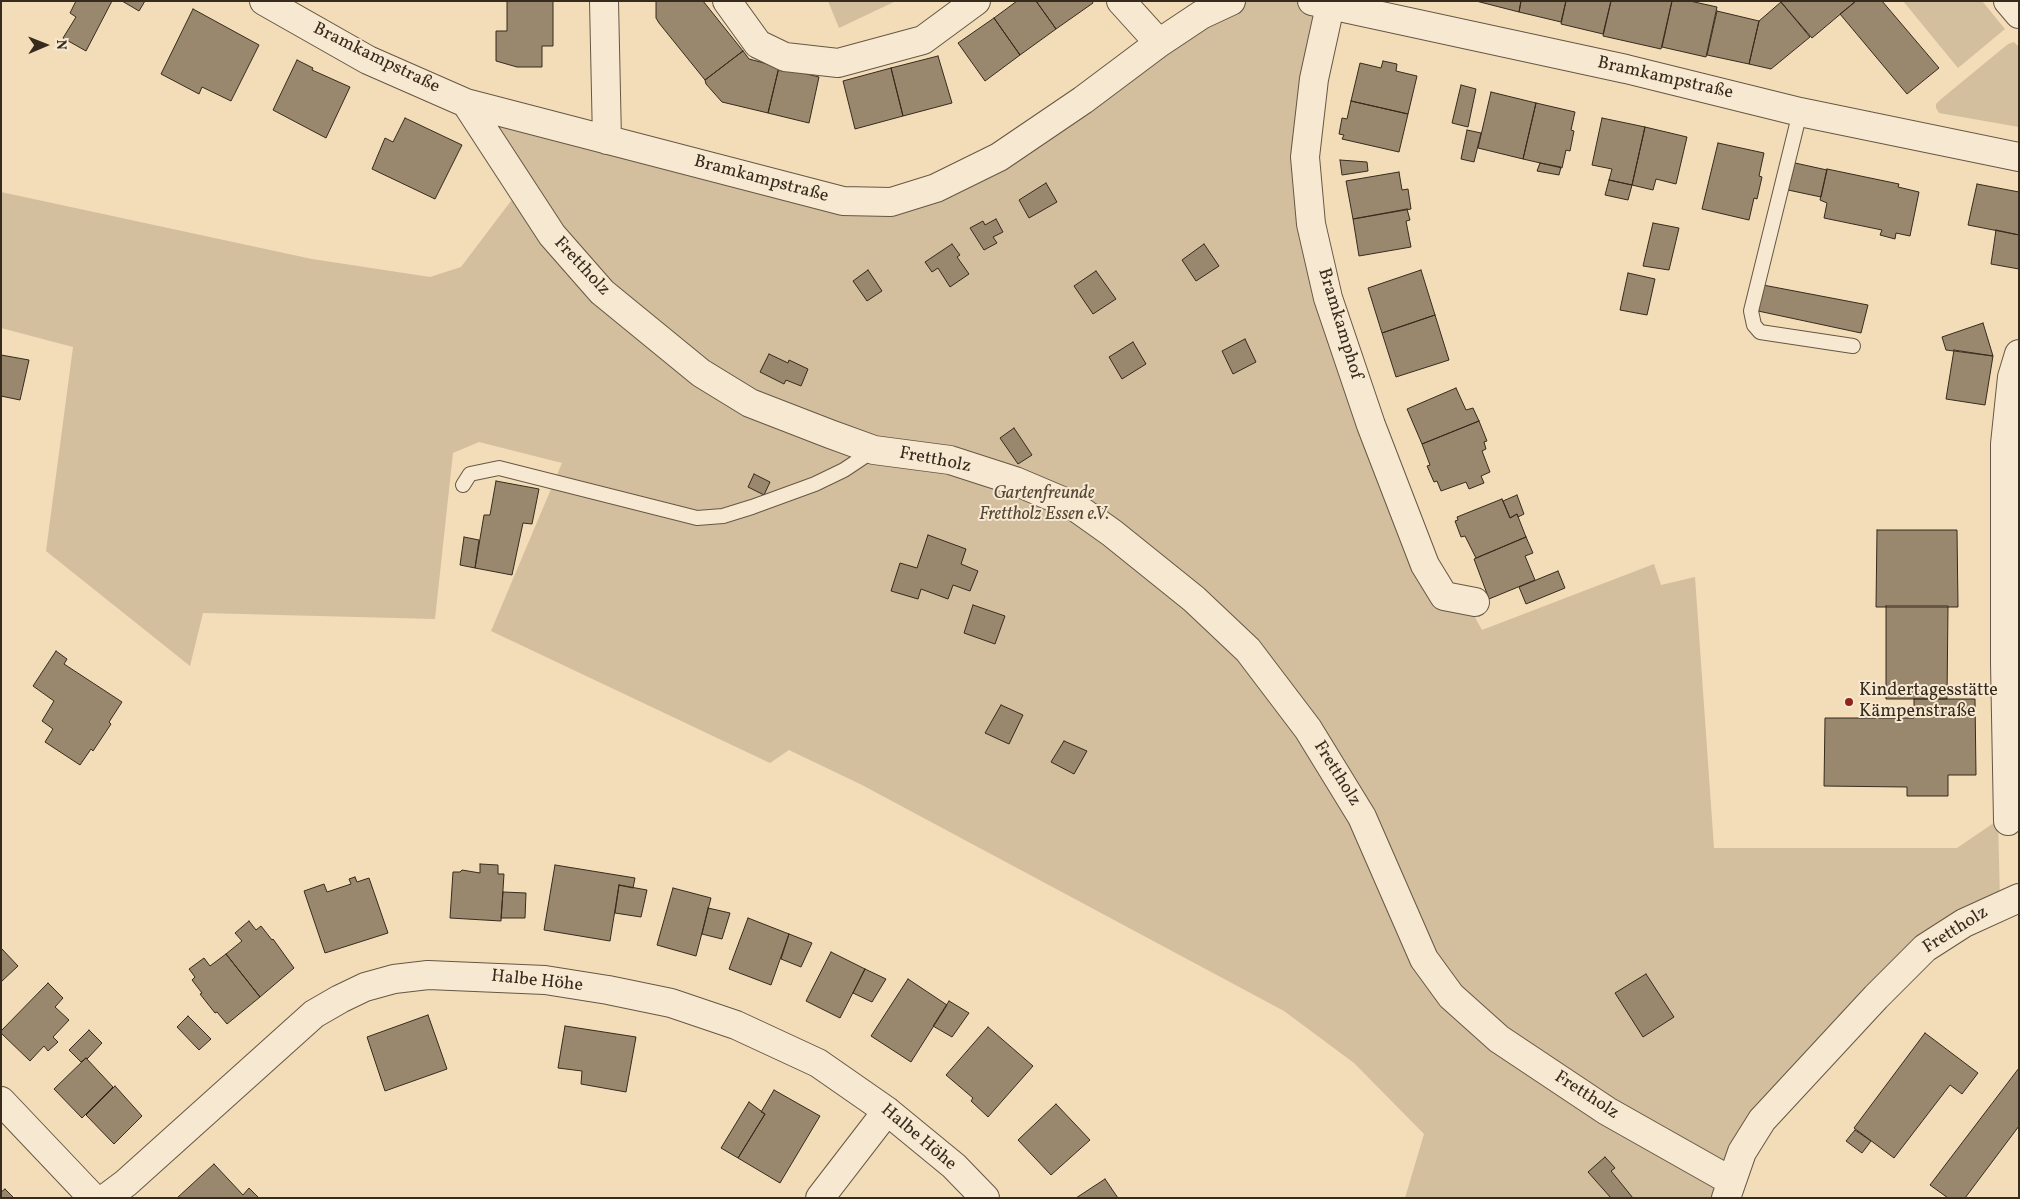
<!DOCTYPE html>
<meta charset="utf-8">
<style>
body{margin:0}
#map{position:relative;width:2020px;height:1199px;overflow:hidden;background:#f3dcb8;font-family:Vollkorn,serif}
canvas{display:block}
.frame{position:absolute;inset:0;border:2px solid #372b1d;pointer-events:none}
.north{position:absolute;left:20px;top:20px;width:50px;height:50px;-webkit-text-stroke:4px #f7e8d1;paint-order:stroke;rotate:89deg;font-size:14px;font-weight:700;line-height:20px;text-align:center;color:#372b1d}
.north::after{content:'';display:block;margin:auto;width:18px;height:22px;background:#372b1d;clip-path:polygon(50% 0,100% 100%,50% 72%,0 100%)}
</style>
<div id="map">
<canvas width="2020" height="1199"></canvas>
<div class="frame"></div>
<div class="north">N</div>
</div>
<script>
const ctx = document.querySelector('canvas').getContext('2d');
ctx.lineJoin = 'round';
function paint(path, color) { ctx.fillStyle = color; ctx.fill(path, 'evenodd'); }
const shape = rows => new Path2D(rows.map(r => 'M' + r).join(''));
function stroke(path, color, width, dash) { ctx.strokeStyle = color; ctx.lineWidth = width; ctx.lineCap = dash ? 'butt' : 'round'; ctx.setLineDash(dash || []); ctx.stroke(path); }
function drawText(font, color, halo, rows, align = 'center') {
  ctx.font = font + ' Vollkorn,serif'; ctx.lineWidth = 4; ctx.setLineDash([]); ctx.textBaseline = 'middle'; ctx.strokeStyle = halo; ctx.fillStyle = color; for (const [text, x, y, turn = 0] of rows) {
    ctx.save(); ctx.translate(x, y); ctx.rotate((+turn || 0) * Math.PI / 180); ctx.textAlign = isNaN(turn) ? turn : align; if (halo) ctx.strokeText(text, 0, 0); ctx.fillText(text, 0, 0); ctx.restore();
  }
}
paint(shape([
 [828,1,896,1,839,28],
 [1244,1,1295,1,1327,9,1308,226,1423,568,1471,610,1482,630,1654,564,1661,585,1695,577,1714,848,1957,848,1998,820,2000,901,1868,994,1720,1198,1405,1198,1424,1134,1354,1063,1284,1011,862,785,789,750,770,763,491,631,562,463,479,442,453,453,435,619,203,613,190,666,46,551,73,347,1,328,1,192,312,259,430,277,461,267,523,185,474,110,891,204],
 [1903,1,1982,1,2005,29,1958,68],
 [2014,42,2019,47,2019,127,1939,113,1936,108,1936,104,1940,100,2008,44]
]), '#d3be9e');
const building = shape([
 [76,1,112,1,86,51,63,38,76,17,70,13,76,1],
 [122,1,145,1,139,11,122,1],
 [507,1,553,1,553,46,542,46,542,67,517,67,496,61,496,31,507,31,507,1],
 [656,1,703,1,743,51,705,80,659,23,656,18,656,1],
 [1017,1,1036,1,1056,29,1020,55,994,18,1017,1],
 [1036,1,1092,1,1093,3,1056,29,1036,1],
 [1476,1,1521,1,1519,12,1476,1],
 [1521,1,1566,1,1561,22,1519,12,1521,1],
 [1566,1,1611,1,1603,34,1561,24,1566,1],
 [1611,1,1672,1,1661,49,1603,36,1611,1],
 [1672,1,1690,1,1717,7,1706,57,1662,47,1672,1],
 [1780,1,1856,1,1812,38,1780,1],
 [1856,1,1882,1,1939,68,1907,94,1840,14,1856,1],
 [1781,2,1810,37,1771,69,1749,64,1759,21,1781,2],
 [193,9,259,45,231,101,202,87,199,94,161,74,193,9],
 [1717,11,1759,21,1749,64,1707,55,1717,11],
 [994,18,1020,55,985,81,958,43,994,18],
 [743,51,749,59,779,67,768,113,722,102,706,84,705,80,743,51],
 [938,56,952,103,903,116,891,68,938,56],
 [297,60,313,68,312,70,350,87,326,138,273,110,297,60],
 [1383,61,1397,64,1396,71,1417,76,1408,114,1351,101,1360,63,1381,68,1383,61],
 [779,67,819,77,809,123,768,113,779,67],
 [891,68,903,116,855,129,843,81,891,68],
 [1461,85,1476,89,1468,127,1452,123,1461,85],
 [1491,92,1536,103,1523,159,1478,148,1491,92],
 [1351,101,1408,114,1399,152,1342,139,1344,135,1339,134,1342,118,1347,119,1351,101],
 [1536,103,1575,112,1571,130,1574,131,1570,151,1566,150,1562,168,1523,159,1536,103],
 [405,118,462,145,435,199,372,169,385,138,393,142,405,118],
 [1602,118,1645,127,1632,185,1609,180,1612,169,1592,165,1602,118],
 [1645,127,1687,137,1676,184,1656,179,1653,190,1632,185,1645,127],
 [1467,130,1481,133,1474,162,1461,159,1467,130],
 [1718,143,1764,153,1759,176,1762,177,1757,199,1754,198,1749,220,1702,209,1718,143],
 [1340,160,1367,162,1368,171,1342,175,1340,160],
 [1540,163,1561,167,1559,175,1537,171,1540,163],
 [1795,163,1827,170,1821,197,1788,190,1795,163],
 [1827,169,1899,184,1898,187,1919,192,1910,236,1896,233,1895,239,1880,235,1882,230,1824,218,1827,203,1820,200,1827,169],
 [1399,172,1402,190,1408,189,1411,209,1353,219,1346,181,1399,172],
 [1609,180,1632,185,1628,200,1605,195,1609,180],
 [1046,183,1057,202,1029,218,1019,200,1046,183],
 [1977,184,2019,192,2019,235,1968,225,1977,184],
 [1407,209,1410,220,1406,221,1411,247,1359,256,1353,219,1407,209],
 [996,219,1003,232,993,237,997,243,984,250,970,228,983,221,985,225,996,219],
 [1653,223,1679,228,1669,270,1643,266,1653,223],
 [1996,230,2019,235,2019,269,1991,264,1996,230],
 [952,244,960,255,957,257,969,274,950,287,938,268,932,272,925,262,952,244],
 [1204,244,1219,266,1196,281,1182,260,1204,244],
 [868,270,882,291,867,301,853,281,868,270],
 [1421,270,1435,315,1382,333,1368,288,1421,270],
 [1096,271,1116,299,1093,314,1074,286,1096,271],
 [1628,273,1655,279,1647,315,1620,310,1628,273],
 [1763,285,1868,305,1861,333,1758,311,1763,285],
 [1435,315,1449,360,1396,377,1382,333,1435,315],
 [1983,323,1993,356,1946,350,1942,337,1983,323],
 [1245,339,1256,362,1233,374,1222,351,1245,339],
 [1133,342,1146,364,1122,379,1109,357,1133,342],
 [1954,350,1993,356,1985,405,1946,399,1954,350],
 [769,354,788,363,789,360,808,369,801,386,786,380,784,384,760,372,769,354],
 [1,355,29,360,20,400,1,396,1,355],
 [1456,388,1466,410,1473,408,1479,421,1422,444,1407,409,1456,388],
 [1479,421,1487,441,1484,442,1486,449,1482,451,1490,472,1481,476,1484,483,1469,489,1466,482,1441,491,1437,481,1434,482,1427,466,1430,465,1422,444,1479,421],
 [1014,428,1032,455,1018,464,1000,438,1014,428],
 [754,474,770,482,764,495,748,487,754,474],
 [496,481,539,489,532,524,523,523,512,575,475,568,484,515,490,515,496,481],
 [1517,495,1524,514,1518,517,1517,514,1510,518,1503,501,1517,495],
 [1502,499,1510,518,1517,514,1526,537,1476,558,1465,536,1461,537,1455,521,1458,520,1457,517,1502,499],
 [1877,530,1957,530,1958,607,1876,607,1877,530],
 [928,535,966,549,961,564,978,571,970,591,953,585,948,599,921,589,918,599,891,591,900,563,917,568,928,535],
 [464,537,479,540,475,568,460,565,464,537],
 [1526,537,1533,553,1525,556,1535,580,1489,599,1474,559,1526,537],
 [1558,571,1565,588,1526,604,1519,587,1558,571],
 [973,605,1005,616,995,644,964,633,973,605],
 [1886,606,1948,606,1947,699,1886,699,1886,606],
 [56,651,67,659,64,664,122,702,109,722,111,724,93,751,91,749,80,765,45,742,53,729,42,721,54,701,33,686,56,651],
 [1914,699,1975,699,1976,775,1948,775,1948,796,1907,796,1907,787,1824,786,1825,718,1914,718,1914,699],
 [1001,705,1023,715,1009,744,985,733,1001,705],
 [1064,741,1087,751,1074,774,1051,762,1064,741],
 [480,864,498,865,498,874,504,874,501,921,450,918,453,872,460,872,462,870,480,873,480,864],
 [555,865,635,878,633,888,619,885,610,941,544,930,555,865],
 [355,877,357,882,369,878,388,933,325,953,304,891,324,884,327,892,351,884,349,879,355,877],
 [619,885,647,890,641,917,615,913,619,885],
 [673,888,711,898,696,956,657,945,673,888],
 [503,892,526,893,525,918,501,918,503,892],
 [708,908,730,913,722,939,702,934,708,908],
 [748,918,789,934,771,985,729,969,748,918],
 [249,921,256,930,261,926,272,940,273,939,294,968,260,997,226,954,242,941,235,933,249,921],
 [789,934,812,943,801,967,781,959,789,934],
 [1,948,18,966,1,982,1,948],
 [831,952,865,969,840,1018,806,1001,831,952],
 [226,954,260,997,227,1024,217,1012,215,1013,200,994,202,993,192,980,195,977,189,969,204,958,210,966,226,954],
 [865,969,886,979,872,1002,853,993,865,969],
 [1646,974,1674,1017,1643,1037,1615,993,1646,974],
 [908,979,947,1005,911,1062,871,1036,908,979],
 [48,983,63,998,55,1007,69,1020,53,1037,58,1042,48,1051,44,1046,30,1061,1,1033,1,1031,48,983],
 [949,1001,969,1013,952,1037,933,1026,949,1001],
 [428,1015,447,1069,385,1091,367,1037,428,1015],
 [188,1016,211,1039,199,1050,177,1027,188,1016],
 [565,1026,636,1037,626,1092,581,1084,582,1071,558,1068,565,1026],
 [988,1027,1033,1066,988,1117,971,1101,973,1098,946,1075,988,1027],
 [89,1030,102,1043,87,1059,86,1058,81,1062,69,1050,89,1030],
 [1925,1033,1978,1073,1962,1094,1950,1085,1894,1158,1854,1128,1925,1033],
 [86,1058,113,1087,82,1118,54,1089,86,1058],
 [2019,1068,2019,1126,1965,1198,1948,1198,1930,1185,2019,1068],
 [115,1086,142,1116,114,1144,86,1115,115,1086],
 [774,1090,820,1116,780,1183,738,1158,765,1114,761,1112,774,1090],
 [749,1102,765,1114,738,1158,721,1148,749,1102],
 [1056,1104,1090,1140,1051,1175,1018,1140,1056,1104],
 [1855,1130,1871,1141,1862,1153,1846,1141,1855,1130],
 [1605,1157,1615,1168,1611,1171,1633,1198,1611,1198,1588,1172,1605,1157],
 [214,1164,243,1195,249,1188,259,1198,177,1198,214,1164],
 [1105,1179,1118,1198,1076,1198,1105,1179],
 [5,1189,14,1198,1,1198,1,1192,5,1189]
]);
paint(building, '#99876e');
stroke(building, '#372b1d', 1);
const lane = shape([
 [1800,112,1751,311,1754,325,1760,332,1853,346],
 [463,485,470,474,499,468,697,518,723,516,752,507,815,484,844,470,874,450]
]);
const street = shape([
 [264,1,368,60,466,103,843,201,891,202,936,188,999,157,1083,100,1159,43,1201,15,1231,1],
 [604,1,607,140],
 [727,1,758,44,785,57,838,63,923,40,976,1],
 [1121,1,1159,43],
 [1312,1,1626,69,1800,112,2019,157],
 [2008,1,2019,14],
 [1330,6,1314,79,1305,157,1311,224,1328,298,1371,425,1425,565,1444,596,1475,602],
 [466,103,552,235,602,292,701,373,750,403,830,434,874,450,950,460,1015,481,1074,506,1112,533,1194,599,1248,650,1308,729,1362,817,1424,959,1451,996,1499,1039,1607,1111,1731,1181],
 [2008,821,2005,663,2005,444,2012,377,2019,354],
 [1,1101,93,1198],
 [106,1198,126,1183,314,1014,340,999,365,987,394,979,428,975,545,980,608,990,671,1003,736,1025,818,1063,887,1111,954,1166,985,1198],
 [820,1198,887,1111],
 [1726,1198,1742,1152,1762,1120,1876,997,1925,948,1964,923,2019,898]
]);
stroke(lane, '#665744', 16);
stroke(street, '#665744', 30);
stroke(lane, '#f7e8d1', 14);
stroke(street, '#f7e8d1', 28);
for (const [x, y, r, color] of [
 [1849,702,5,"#8f2418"]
]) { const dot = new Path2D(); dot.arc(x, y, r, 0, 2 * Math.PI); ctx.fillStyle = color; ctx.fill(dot); stroke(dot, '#f7e8d1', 2); }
drawText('18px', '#372b1d', '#f7e8d1', [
 ["Bramkampstraße",376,59,26],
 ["Bramkampstraße",1665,79,13],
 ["Bramkampstraße",761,180,15],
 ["Frettholz",581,267,47],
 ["Bramkamphof",1339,324,73],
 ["Frettholz",935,461,11],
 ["Frettholz",1336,774,58],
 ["Frettholz",1956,931,-32],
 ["Halbe Höhe",537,982,6],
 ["Frettholz",1586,1096,33],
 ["Halbe Höhe",918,1138,40]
]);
drawText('italic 18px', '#564837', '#f7e8d1', [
 ["Gartenfreunde",1044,495],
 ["Frettholz Essen e.V.",1044,516]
]);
drawText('18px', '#372b1d', '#f7e8d1', [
 ["Kindertagesstätte",1859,692],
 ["Kämpenstraße",1859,713]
], 'left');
</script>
